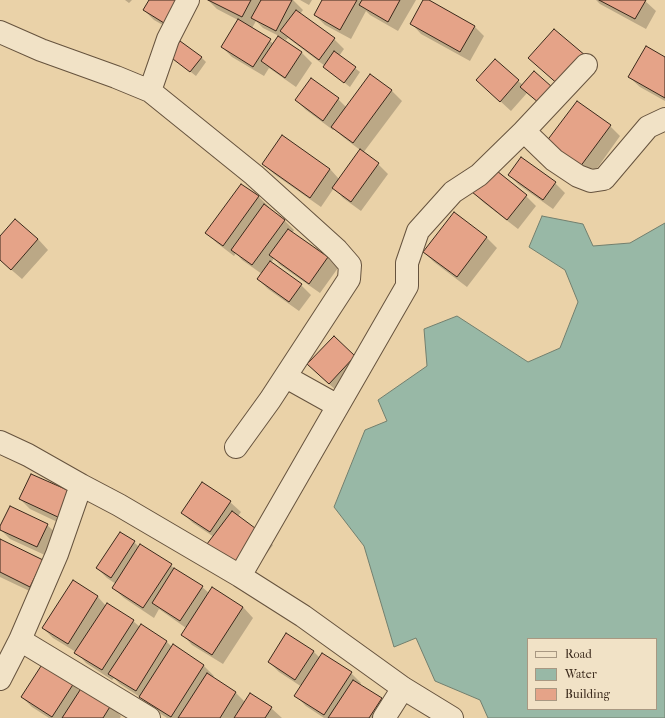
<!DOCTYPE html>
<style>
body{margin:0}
#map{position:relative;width:665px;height:718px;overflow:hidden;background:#ead2a8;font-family:"IM FELL French Canon",serif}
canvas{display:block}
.legend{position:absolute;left:527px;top:638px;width:130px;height:72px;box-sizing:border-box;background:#f1e2c6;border:1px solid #a89882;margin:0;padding:5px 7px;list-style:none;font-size:12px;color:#3a291b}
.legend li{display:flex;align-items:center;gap:8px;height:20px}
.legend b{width:20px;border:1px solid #a89882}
</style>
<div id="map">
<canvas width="665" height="718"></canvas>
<ul class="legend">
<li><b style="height:5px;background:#f1e2c6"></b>Road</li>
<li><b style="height:11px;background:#98b8a6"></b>Water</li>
<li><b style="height:11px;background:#e5a388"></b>Building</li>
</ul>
</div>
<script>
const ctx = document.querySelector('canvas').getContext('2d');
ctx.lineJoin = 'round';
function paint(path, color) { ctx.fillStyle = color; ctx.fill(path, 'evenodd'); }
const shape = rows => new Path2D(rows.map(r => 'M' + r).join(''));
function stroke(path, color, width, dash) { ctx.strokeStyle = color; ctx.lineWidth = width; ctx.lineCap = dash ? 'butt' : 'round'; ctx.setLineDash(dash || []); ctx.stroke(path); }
const water = shape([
 [542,216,583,224,593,246,630,243,665,223,665,718,488,718,480,700,435,681,416,638,394,647,364,546,334,507,365,430,387,421,378,400,427,366,424,329,457,316,528,362,560,348,578,302,565,270,529,247,542,216],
 [528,639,656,639,656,709,528,709,528,639]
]);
paint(water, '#98b8a6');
stroke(water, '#727f6e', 1);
paint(shape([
 [125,0,132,0,129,3],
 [150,0,175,32,154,20,144,10],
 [208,0,293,0,303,10,300,14,334,39,344,49,339,56,360,72,350,87,329,71,324,67,325,66,288,38,286,40,280,37,279,38,302,53,312,63,296,87,269,68,264,76,232,57,222,47,238,20,217,9],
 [256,21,263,28,279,36,274,44,252,28],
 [300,0,312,0,309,5],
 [323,0,416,0,398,31,370,15,366,11,351,39,325,25,315,15],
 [424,0,427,0,474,26,484,36,470,61,421,34,411,23],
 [596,0,644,0,656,11,646,29,600,4],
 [170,56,201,57,206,62,196,76],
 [665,58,665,101,640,87,629,77],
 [371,76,392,91,402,101,363,153,378,164,388,174,361,211,343,198,334,188,321,207,274,174,264,164,330,169,339,179,360,150,343,137,334,129,333,130,306,110,296,100,312,79,338,99,347,108],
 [477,80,518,81,523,85,527,93,511,111],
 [610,126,620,136,588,181,555,156],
 [509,175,555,183,565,193,553,209,519,185],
 [241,185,259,197,269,207,268,209,284,220,294,230,292,233,328,258,338,268,320,293,280,265,274,258,271,263,301,285,311,295,299,311,268,289,258,279,262,274,242,260,236,253,234,256,217,243,206,233],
 [473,192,526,196,536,206,518,229,483,202],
 [454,213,487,238,497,248,467,287,434,262,424,252],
 [0,238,38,239,48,250,22,279,0,260],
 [354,356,339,393,319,375],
 [31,475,70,528,30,509,20,499],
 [203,483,230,502,241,512,238,516,263,535,273,545,249,577,214,537,193,523,182,513],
 [47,525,58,535,47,556,10,539,0,529],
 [0,540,53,571,40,596,0,577],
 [134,542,140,548,171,565,175,570,202,587,209,593,243,607,253,618,223,664,192,645,182,634,186,628,159,609,154,618,124,598,113,588,116,584,107,578,97,568],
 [73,582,98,597,106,606,107,604,133,621,140,627,141,625,167,642,172,647,204,666,214,676,212,678,236,693,245,702,271,708,282,718,167,718,150,707,140,697,120,684,114,678,112,680,86,663,76,652,53,638,43,628],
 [313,651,320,658,351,673,361,683,360,685,381,699,391,709,386,718,324,718,306,706,296,696,302,687,279,672,269,662],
 [73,684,80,691,111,706,121,716,120,718,49,718,32,707,22,697]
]), '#0003');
const building = shape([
 [149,0,178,0,164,23,143,10,149,0],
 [208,0,251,0,242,17,208,0],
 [261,0,292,0,276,31,251,18,261,0],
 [322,0,357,0,340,30,314,15,322,0],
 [362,0,400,0,388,22,359,5,362,0],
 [423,0,429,0,475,26,460,52,410,24,423,0],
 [599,0,646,0,635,19,599,0],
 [296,10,335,38,319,60,280,31,296,10],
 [238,19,271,39,253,67,221,47,238,19],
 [554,29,586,56,560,86,528,58,554,29],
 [278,36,302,52,285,78,261,61,278,36],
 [180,41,202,57,190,72,169,56,180,41],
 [646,46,665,57,665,98,628,77,646,46],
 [334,51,356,67,344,83,323,67,334,51],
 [495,59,519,80,500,102,476,80,495,59],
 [534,71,552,87,539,103,520,87,534,71],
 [370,74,392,90,353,143,331,127,370,74],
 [311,78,339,98,323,121,295,100,311,78],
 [577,101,611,125,577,171,543,146,577,101],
 [282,135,330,169,310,198,262,164,282,135],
 [360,149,379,163,351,202,332,188,360,149],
 [521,157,556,182,543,200,508,175,521,157],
 [492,167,527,195,507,220,472,192,492,167],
 [241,184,259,196,223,246,205,233,241,184],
 [264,204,285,220,252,265,231,250,264,204],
 [454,212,487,237,457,277,423,252,454,212],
 [15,219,38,239,11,270,0,260,0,236,15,219],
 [288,229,328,257,309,284,269,255,288,229],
 [270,261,302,284,289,302,257,279,270,261],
 [334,336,355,356,329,384,307,364,334,336],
 [31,474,72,492,60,518,19,499,31,474],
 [202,482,231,501,210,532,181,513,202,482],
 [10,506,48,524,37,547,0,530,0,526,10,506],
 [232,511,263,534,239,567,207,544,232,511],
 [120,532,135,541,111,578,96,568,120,532],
 [0,539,43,560,30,587,0,572,0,539],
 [140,544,172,564,143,608,112,588,140,544],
 [174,568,203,586,180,621,152,603,174,568],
 [73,580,98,596,68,644,42,628,73,580],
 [212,587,243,607,212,655,181,635,212,587],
 [107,603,134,620,102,670,74,653,107,603],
 [141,624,167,641,136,691,108,674,141,624],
 [286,633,314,651,295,680,268,662,286,633],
 [173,644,204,665,171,717,139,697,173,644],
 [322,653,352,672,324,715,294,696,322,653],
 [43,663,74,683,52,717,21,697,43,663],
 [207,673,236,692,220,718,178,718,207,673],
 [353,680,382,698,369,718,328,718,353,680],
 [82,687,111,705,103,718,62,718,82,687],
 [250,693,272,707,265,718,234,718,250,693]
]);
paint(building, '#e5a388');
stroke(building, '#3a291b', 1);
const minor = shape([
 [0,32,41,50,116,77,150,91,254,175,337,250,350,265,349,279,270,400,236,447],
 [150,91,168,39,188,0],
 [524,131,586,65],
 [286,377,338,406],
 [0,442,28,455,81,485,57,554,20,640,0,679],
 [81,485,119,505,240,576,303,616,403,688,452,718],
 [240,576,407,286,407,263,418,231,453,192,479,175,524,131,554,160,578,176,591,181,604,179,648,127,665,119],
 [20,640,149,718],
 [384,718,403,688]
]);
stroke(minor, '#66533e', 24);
stroke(minor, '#f1e2c6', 22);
</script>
